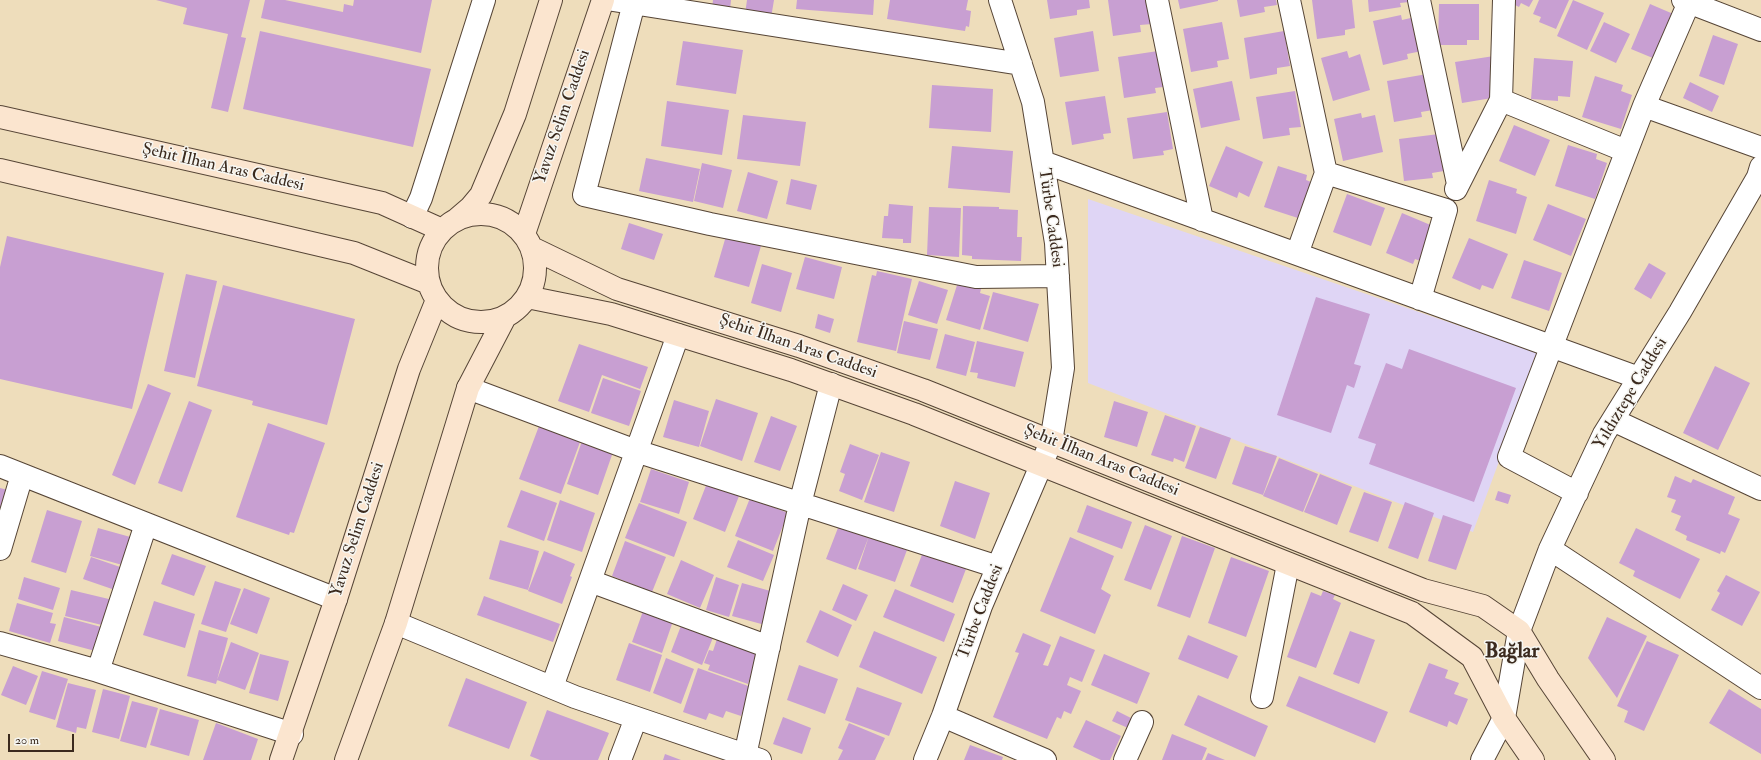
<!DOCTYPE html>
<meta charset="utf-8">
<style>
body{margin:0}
#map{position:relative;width:1761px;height:760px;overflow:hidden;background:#edb;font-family:"IM FELL Double Pica",serif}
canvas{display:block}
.scale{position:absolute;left:8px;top:734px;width:66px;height:18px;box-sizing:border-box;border:2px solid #3b2a1e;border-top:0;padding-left:5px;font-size:12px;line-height:14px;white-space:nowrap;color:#3b2a1e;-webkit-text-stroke:3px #f6f6f2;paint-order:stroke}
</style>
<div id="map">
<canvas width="1761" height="760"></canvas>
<div class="scale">20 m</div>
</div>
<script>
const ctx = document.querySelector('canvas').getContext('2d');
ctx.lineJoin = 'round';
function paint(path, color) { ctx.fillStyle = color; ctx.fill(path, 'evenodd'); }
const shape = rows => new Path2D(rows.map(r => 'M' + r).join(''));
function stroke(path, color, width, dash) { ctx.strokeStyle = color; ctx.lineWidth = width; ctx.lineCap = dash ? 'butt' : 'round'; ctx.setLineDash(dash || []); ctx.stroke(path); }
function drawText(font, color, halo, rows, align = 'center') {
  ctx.font = font + ' "IM FELL Double Pica",serif'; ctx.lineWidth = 3; ctx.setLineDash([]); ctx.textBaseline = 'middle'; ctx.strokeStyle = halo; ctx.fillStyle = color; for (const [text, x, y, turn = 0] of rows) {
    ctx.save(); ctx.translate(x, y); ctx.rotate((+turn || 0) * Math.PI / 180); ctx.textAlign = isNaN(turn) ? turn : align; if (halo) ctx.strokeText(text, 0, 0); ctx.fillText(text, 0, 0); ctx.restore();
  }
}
paint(shape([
 [1088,199,1539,353,1473,532,1088,383]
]), '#dfd5f5');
paint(shape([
 [156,0,250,0,241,37,246,38,228,112,211,108,228,34,183,24,187,8],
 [265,0,285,0,343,12,344,4,353,6,354,0,432,0,421,53,261,18],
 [713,0,731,0,730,10,712,9],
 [747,0,774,0,771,18,745,14],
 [797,0,874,0,873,15,796,9],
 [890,0,968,0,966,10,971,11,969,27,966,26,965,31,887,19],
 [1047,0,1089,0,1090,8,1077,10,1077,15,1050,19],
 [1108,0,1148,0,1152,24,1140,25,1141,32,1113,36],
 [1178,0,1218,0,1218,1,1180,9],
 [1237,0,1276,0,1277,5,1264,7,1265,12,1240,17],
 [1312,0,1352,0,1355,28,1345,30,1345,35,1317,39],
 [1368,0,1409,0,1409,2,1400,3,1401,7,1369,12],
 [1505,0,1533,0,1529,7,1521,3,1519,7],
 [1539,0,1569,0,1556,29,1539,22,1541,17,1533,14],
 [1573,0,1604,13,1587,50,1557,36],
 [1439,4,1479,4,1479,40,1467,40,1467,45,1438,45],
 [1650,4,1678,16,1660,61,1631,49],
 [1401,15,1402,20,1415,17,1422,51,1407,54,1408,59,1383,65,1373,21],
 [1222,22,1229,59,1217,61,1218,67,1191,72,1183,29],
 [1604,22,1630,34,1616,63,1590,51],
 [260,31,431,69,413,147,243,109],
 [1093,31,1099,71,1060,77,1054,38],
 [1284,31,1290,66,1277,68,1277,74,1250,79,1244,38],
 [1713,35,1738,44,1724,85,1699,76],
 [683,41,743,50,736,94,676,85],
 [1158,51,1163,87,1155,88,1156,93,1124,98,1118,57],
 [1347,51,1349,58,1360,54,1370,90,1333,101,1321,58],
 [1494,56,1492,98,1462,103,1455,62],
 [1534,58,1573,61,1570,97,1558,96,1558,101,1531,99],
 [1427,74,1433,110,1421,112,1422,117,1394,122,1387,81],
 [1595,76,1623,85,1621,91,1632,95,1621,129,1582,117],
 [1232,81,1240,120,1201,128,1193,89],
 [1690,82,1719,96,1712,112,1683,98],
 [932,85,993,89,991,132,929,128],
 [1295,91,1301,127,1289,128,1290,135,1263,139,1256,97],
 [1105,96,1111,133,1103,134,1104,139,1072,145,1065,102],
 [667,101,729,110,722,155,661,146],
 [1167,112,1173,149,1163,151,1164,155,1133,159,1127,118],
 [1361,113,1362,118,1375,115,1383,152,1343,161,1334,119],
 [743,115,806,122,800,166,737,159],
 [1514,125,1550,140,1535,176,1499,161],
 [1439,134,1444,171,1432,173,1433,178,1404,181,1399,139],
 [1568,145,1597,154,1596,159,1607,163,1595,199,1555,186],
 [952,146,1013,151,1010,193,948,188],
 [1226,146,1263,162,1249,197,1239,192,1237,198,1209,186],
 [646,158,700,169,693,202,639,191],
 [702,163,732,170,723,208,694,201],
 [1278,166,1307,175,1306,180,1316,184,1304,220,1264,207],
 [748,172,778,181,767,219,737,211],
 [791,179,817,185,811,210,786,204],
 [1489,180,1517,189,1516,193,1527,197,1516,234,1476,221],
 [1347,194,1385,208,1371,246,1333,232],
 [889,204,913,206,911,243,903,243,903,239,882,238,884,216,888,216],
 [1548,204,1586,219,1571,256,1533,240],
 [963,206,999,207,999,209,1018,210,1017,237,1022,237,1021,261,972,259,972,256,962,255],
 [929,207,961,208,959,257,927,255],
 [1402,213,1440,229,1426,263,1415,259,1413,264,1386,253],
 [629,223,663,234,654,260,621,249],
 [7,236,164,273,132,409,0,379,0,267],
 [726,236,761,246,749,287,714,277],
 [1469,238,1508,254,1493,289,1482,285,1480,290,1452,278],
 [805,257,842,267,834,299,796,289],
 [1524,260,1562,273,1549,311,1511,298],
 [1649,263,1666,273,1651,299,1634,289],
 [762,264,792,273,781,312,751,303],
 [877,271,912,279,896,351,857,342,872,275,876,276],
 [186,274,217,281,195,378,164,371],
 [919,281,948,290,937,324,908,315],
 [958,282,981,289,980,293,990,296,980,330,946,320],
 [223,285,355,319,327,425,252,405,253,401,197,386],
 [993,292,1039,304,1028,342,983,329],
 [1316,297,1370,314,1354,364,1361,366,1354,388,1347,385,1331,433,1277,415],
 [818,314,834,319,830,333,815,328],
 [904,321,938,329,930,360,897,353],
 [945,334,975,342,966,376,936,368],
 [977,341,1024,352,1015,387,977,378,978,373,970,372],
 [579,344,648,367,640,389,602,375,589,412,558,401],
 [1409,349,1516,388,1474,502,1369,464,1376,444,1358,438,1386,363,1402,369],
 [1715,366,1750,383,1718,450,1683,433],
 [603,378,641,391,629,426,591,413],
 [148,384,171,393,135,485,112,475],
 [716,399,758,413,742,461,700,446],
 [674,400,709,411,699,447,663,437],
 [189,401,212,410,182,492,158,483],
 [1114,401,1148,412,1137,447,1104,437],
 [1165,415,1196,426,1184,462,1174,458,1173,462,1151,455],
 [771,416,797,426,780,471,754,462],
 [268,423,325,443,294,533,290,532,289,535,236,517],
 [539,426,580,442,561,494,519,479],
 [1200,427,1231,438,1216,479,1185,468],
 [582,441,613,452,598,495,567,484],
 [850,444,879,455,862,500,839,491,845,474,840,472],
 [1245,446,1277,456,1263,495,1232,484],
 [881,452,910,462,894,512,864,502],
 [1279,458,1318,474,1303,512,1263,496],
 [651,469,689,482,679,514,640,502],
 [1320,474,1352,487,1337,525,1304,512],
 [1675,476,1691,483,1693,479,1735,497,1728,514,1740,519,1725,553,1721,551,1720,554,1686,540,1687,536,1675,530,1681,516,1671,512,1676,500,1667,497],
 [955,481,990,493,975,539,940,526],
 [707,483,739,496,725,532,693,519],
 [0,488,12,491,0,513],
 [521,490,557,503,544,541,507,527],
 [1498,491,1511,495,1508,504,1495,500],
 [1364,492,1392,502,1378,542,1349,532],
 [750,498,788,513,773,551,735,536],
 [560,500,595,513,582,552,547,540],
 [1405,502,1434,513,1418,559,1388,548],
 [639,503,687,522,674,557,625,538],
 [1087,505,1132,522,1122,549,1077,532],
 [47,510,82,521,66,573,31,562],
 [1443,515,1472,525,1456,570,1428,561],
 [841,520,896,542,894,546,907,550,895,582,858,569,869,536,856,570,826,559],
 [1145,525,1172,536,1151,590,1124,580],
 [98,528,134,538,126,566,90,556],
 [1636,528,1700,559,1680,599,1633,576,1635,571,1619,563],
 [1182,536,1215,548,1190,618,1157,606],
 [1070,537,1114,556,1101,589,1111,595,1095,634,1040,611],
 [500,540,539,551,528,590,489,579],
 [738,540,774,555,763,581,727,567],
 [625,541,666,557,652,592,612,576],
 [544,551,575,564,570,576,572,577,562,604,528,591],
 [923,552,966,569,953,603,910,586],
 [172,554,206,566,194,596,161,584],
 [91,557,123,568,115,590,83,579],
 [1231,557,1269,571,1246,637,1208,623],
 [681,560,714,575,700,608,667,594],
 [1726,575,1760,592,1742,626,1711,610,1720,593,1717,591],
 [24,577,60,588,53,610,18,599],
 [716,577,739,585,729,617,706,610],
 [215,581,241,589,226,632,201,624],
 [742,583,774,592,765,625,732,616],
 [843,584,868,595,856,621,832,610],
 [244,588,270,598,257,634,230,624],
 [895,589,955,614,944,642,883,617],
 [71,590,113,600,106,626,65,616],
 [1323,591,1335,595,1333,599,1341,603,1316,668,1287,657,1311,592,1321,596],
 [484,596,560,624,553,642,477,615],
 [154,601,195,614,185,648,143,635],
 [17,603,53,613,50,623,56,624,50,643,9,631],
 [820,610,852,625,838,657,806,642],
 [643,611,673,621,662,653,632,642],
 [64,617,105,628,99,652,58,641],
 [1607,617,1647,636,1617,698,1588,658],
 [682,623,714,635,702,665,671,652],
 [199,630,228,638,216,684,187,676],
 [874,631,937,657,922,694,859,667],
 [1350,631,1375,640,1359,684,1333,674],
 [1023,633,1051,645,1043,665,1048,666,1060,636,1095,650,1082,682,1070,677,1067,685,1081,691,1071,714,1064,711,1061,719,1057,717,1047,739,993,717,1019,653,1015,652],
 [1188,635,1238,656,1228,679,1178,659],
 [718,636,759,650,748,684,708,670,710,665,704,663,709,650,713,651],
 [1647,641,1679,655,1644,731,1624,722,1628,711,1617,706],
 [231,642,259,653,245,690,217,680],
 [629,643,662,655,650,692,616,680],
 [260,654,289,661,278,701,249,693],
 [1104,654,1150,673,1137,704,1091,685],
 [666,658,694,669,681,704,653,693],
 [1429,663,1448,670,1445,678,1459,683,1454,694,1468,699,1457,725,1449,721,1447,727,1409,712],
 [799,665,838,679,825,714,787,700],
 [13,666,38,676,26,705,1,695],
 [698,668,751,687,741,716,726,711,723,718,709,713,706,720,683,712],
 [42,671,68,679,55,720,29,712],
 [1299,676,1388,712,1375,743,1286,706],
 [466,678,527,702,509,749,448,726],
 [68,683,96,690,86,729,77,727,76,733,56,727],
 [857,687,902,703,889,736,845,720],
 [103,689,130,696,119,739,92,732],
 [1729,689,1761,709,1761,754,1709,723],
 [1198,695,1268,726,1255,757,1184,725],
 [132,701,158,708,146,748,120,741],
 [160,709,199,720,189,756,150,745],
 [547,710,609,733,598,760,540,760,530,756],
 [1117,711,1133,719,1128,728,1112,721],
 [783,717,811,728,802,754,773,744],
 [1086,720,1121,736,1110,760,1101,760,1073,747],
 [216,723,258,739,251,760,203,760],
 [849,723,885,738,875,760,838,760,843,750,838,748],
 [1172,734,1207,748,1202,760,1162,760],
 [970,745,1003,757,1002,760,964,760],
 [1208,753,1225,760,1205,760],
 [665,754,681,760,663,760]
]), '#c89fd2');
const street = shape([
 [613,0,1021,64],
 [1157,0,1202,220],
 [1289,0,1326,173,1297,254],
 [1419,0,1458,184],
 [1504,0,1501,100,1626,151],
 [1683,0,1761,30],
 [634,3,584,195,710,224,976,277,1058,276],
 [1644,106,1761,148],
 [1043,162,1639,378],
 [1326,173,1446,210,1420,299],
 [1456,189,1501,100],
 [412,217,421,198,484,0],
 [468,388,636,451,998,567],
 [1613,420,1761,489],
 [0,466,336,599],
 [1577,493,1509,457,1644,106,1690,0],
 [0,549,22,475],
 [1550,549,1761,688],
 [590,581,769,647],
 [396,623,575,697,760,760],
 [0,643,98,671,292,734],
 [98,671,146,524],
 [552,687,678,335],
 [1262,697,1288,564],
 [943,716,1045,760],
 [620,760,636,718],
 [744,760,800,504,831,384],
 [925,760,943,716,981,606,1051,442,1063,368,1056,243,1033,102,1000,0],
 [1125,760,1142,722],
 [1482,760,1504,718,1519,631,1550,549,1604,434,1680,312,1758,177,1761,167]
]);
const secondary = shape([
 [0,117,382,203,442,230],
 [0,170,354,253,429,283],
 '427 268a54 54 0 1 1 108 0a54 54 0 1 1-108 0Z',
 [457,219,471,207,481,195,515,114,551,0],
 [524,234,603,0],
 [532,248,617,289,799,346,923,390,1423,590,1483,606,1519,631,1548,679,1604,760],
 [527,297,611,314,791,370,914,414,1412,613,1472,657,1504,718,1533,760],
 [281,760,336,599,409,369,437,300],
 [346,760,396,623,468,388,505,317]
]);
stroke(street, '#564536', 24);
stroke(secondary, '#564536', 24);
stroke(street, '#fff', 22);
stroke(secondary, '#fbe5cf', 22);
drawText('17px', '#3b2a1e', '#f6f6f2', [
 ["Yavuz Selim Caddesi",563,117,-71],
 ["Şehit İlhan Aras Caddesi",223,168,13],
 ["Türbe Caddesi",1050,218,82],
 ["Şehit İlhan Aras Caddesi",798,347,19],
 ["Yıldıztepe Caddesi",1631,394,-59],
 ["Şehit İlhan Aras Caddesi",1101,461,22],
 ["Yavuz Selim Caddesi",358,530,-72],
 ["Türbe Caddesi",981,612,-69]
]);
drawText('bold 21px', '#3b2a1e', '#f6f6f2', [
 ["Bağlar",1512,652]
]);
</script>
